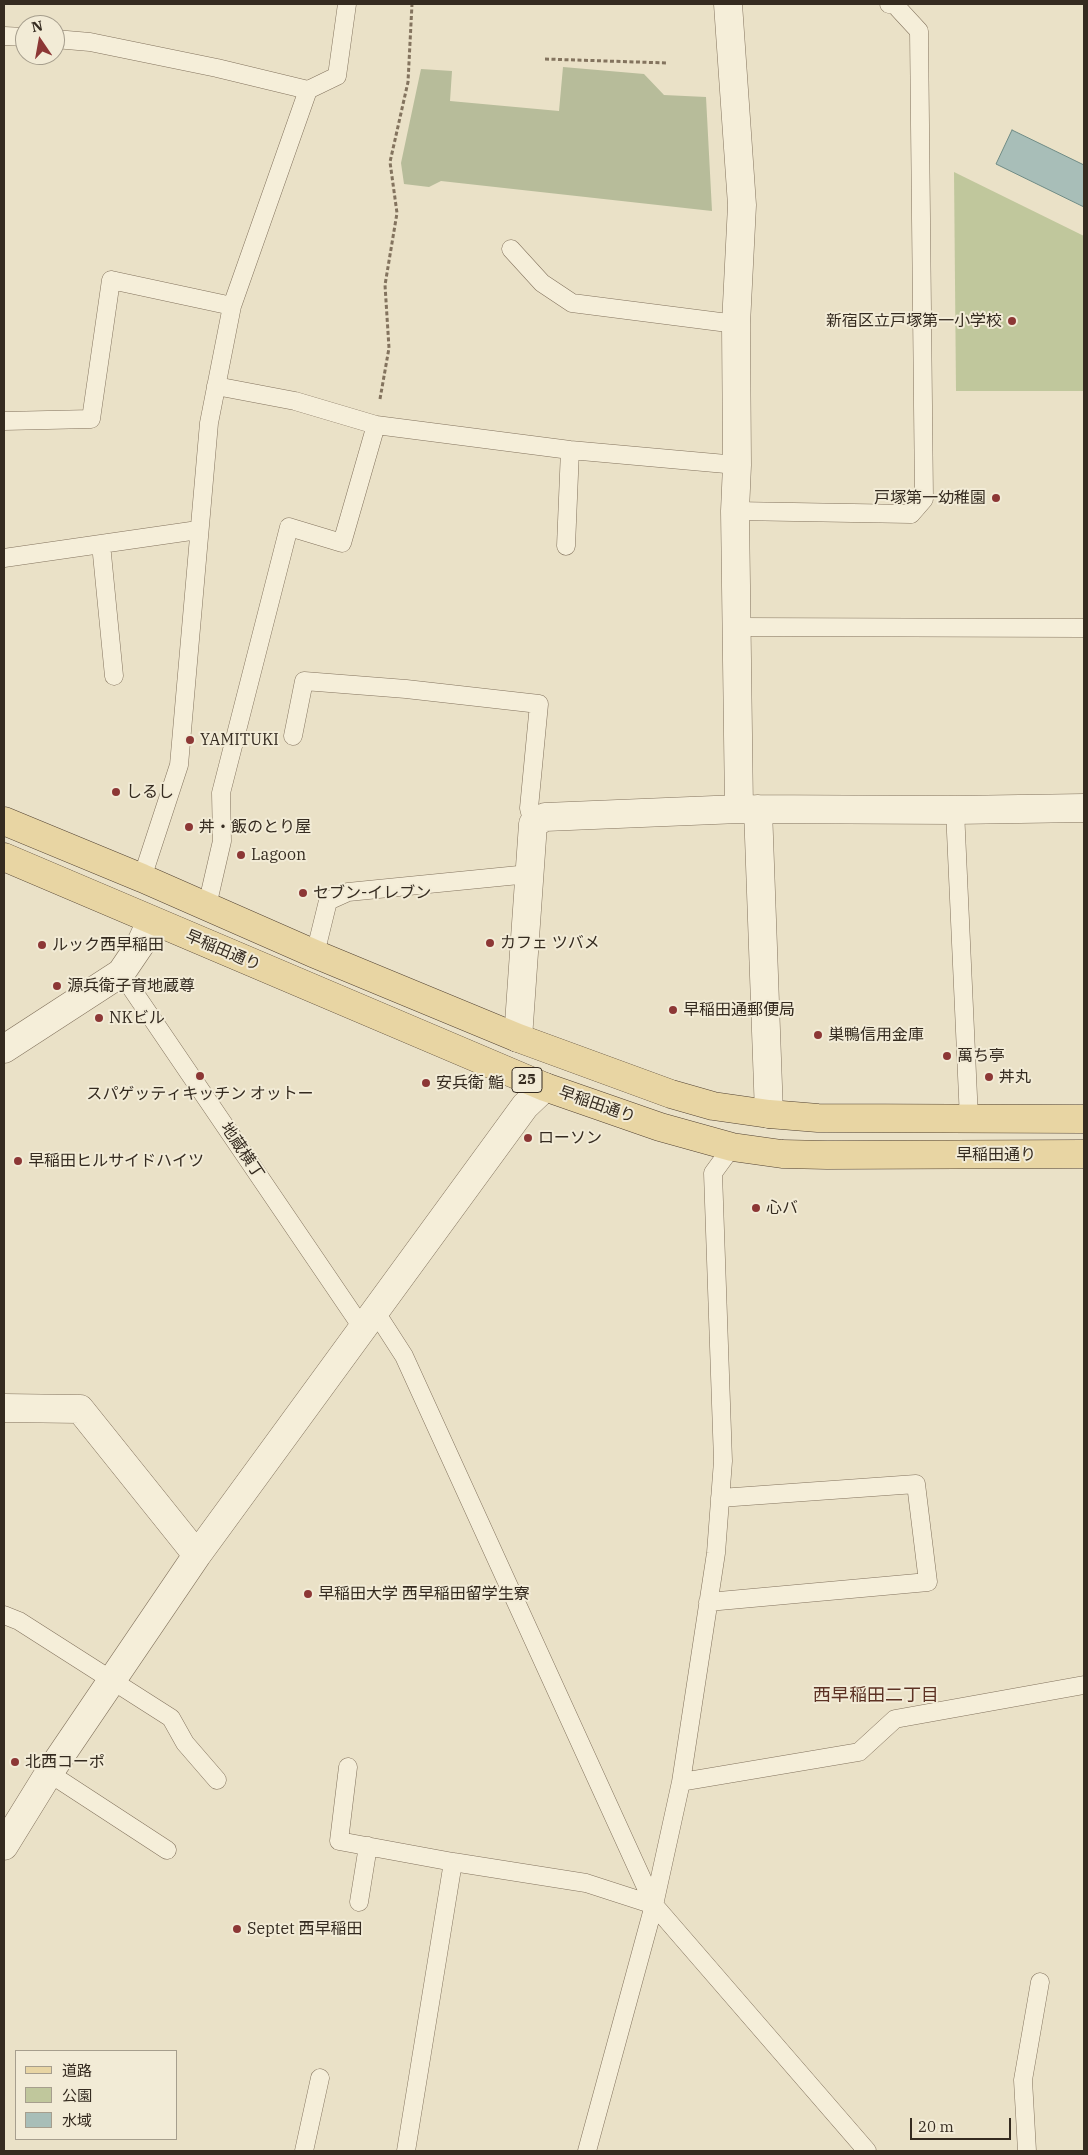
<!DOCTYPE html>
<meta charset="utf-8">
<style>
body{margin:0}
#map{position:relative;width:1088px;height:2155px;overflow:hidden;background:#eae1c7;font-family:"IBM Plex Serif","Noto Sans JP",serif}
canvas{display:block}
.frame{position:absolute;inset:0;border:5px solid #352b20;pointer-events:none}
.legend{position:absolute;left:15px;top:2050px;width:162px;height:90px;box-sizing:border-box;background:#f2ebd6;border:1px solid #a69e8d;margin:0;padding:6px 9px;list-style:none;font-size:15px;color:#352b20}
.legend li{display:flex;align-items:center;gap:10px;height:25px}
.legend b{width:25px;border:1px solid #a69e8d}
.north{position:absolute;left:15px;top:15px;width:50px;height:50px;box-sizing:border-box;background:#f2ebd6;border:1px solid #a69e8d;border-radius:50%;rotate:348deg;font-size:14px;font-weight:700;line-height:20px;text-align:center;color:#352b20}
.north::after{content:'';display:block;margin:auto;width:18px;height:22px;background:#8c3735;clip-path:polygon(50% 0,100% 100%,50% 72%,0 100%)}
.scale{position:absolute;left:910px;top:2118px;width:101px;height:22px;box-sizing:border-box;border:2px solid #352b20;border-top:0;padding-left:6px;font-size:15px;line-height:18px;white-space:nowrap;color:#352b20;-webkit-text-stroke:4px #f2ebd6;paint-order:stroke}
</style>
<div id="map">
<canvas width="1088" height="2155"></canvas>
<div class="frame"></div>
<ul class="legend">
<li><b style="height:6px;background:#e8d5a3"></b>道路</li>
<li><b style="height:14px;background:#c0c79c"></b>公園</li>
<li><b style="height:14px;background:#a8beb8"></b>水域</li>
</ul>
<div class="north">N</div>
<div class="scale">20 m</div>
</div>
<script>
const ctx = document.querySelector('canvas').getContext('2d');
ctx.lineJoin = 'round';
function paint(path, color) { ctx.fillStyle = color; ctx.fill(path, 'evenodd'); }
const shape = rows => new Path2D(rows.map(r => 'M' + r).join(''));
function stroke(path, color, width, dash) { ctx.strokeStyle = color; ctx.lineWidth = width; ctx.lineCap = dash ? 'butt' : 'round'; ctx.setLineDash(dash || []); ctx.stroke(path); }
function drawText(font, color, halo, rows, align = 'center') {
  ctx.font = font + ' "IBM Plex Serif","Noto Sans JP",serif'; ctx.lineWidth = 4; ctx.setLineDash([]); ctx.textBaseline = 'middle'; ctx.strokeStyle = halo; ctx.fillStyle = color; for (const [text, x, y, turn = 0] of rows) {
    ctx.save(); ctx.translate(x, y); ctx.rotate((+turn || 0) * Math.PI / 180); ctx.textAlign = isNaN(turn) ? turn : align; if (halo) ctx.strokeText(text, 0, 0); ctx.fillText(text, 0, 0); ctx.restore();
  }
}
paint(shape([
 [954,172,1084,236,1084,391,956,391]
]), '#c0c79c');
paint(shape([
 [563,67,644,74,664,95,706,97,712,211,441,181,429,187,404,184,401,163,421,69,452,71,450,101,559,111]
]), '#b7bc9a');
const water = shape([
 [1012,130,1084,165,1084,207,996,164,1012,130]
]);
paint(water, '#a8beb8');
stroke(water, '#6f8b85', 1);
const lane = shape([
 [4,36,25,37],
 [55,39,90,42,217,68,308,90,232,306,209,423,179,765,142,878],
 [308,90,337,76,347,4],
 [511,249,542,283,572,303,736,324],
 [216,386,295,401,376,425,570,450,737,465],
 [4,421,91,419,111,280,232,306],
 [735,511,911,514,924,499,919,31,895,5,889,4],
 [101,544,114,676],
 [566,546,570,450],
 [4,558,198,530],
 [736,627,1084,628],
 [293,736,304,681,406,689,539,704,529,808,533,824],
 [955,810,969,1119],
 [207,906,222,841,221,793,289,527,342,543,376,425],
 [315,954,328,901,348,892,529,874],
 [121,973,363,1329],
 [732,1147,713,1173,723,1461,716,1553,681,1782,859,1752,895,1719,1084,1685],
 [375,1311,404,1356,654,1905,867,2151],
 [708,1602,928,1582,916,1484,720,1498],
 [4,1615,19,1621,171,1718,185,1743,217,1780],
 [348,1767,339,1841,453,1862,586,1883,654,1905],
 [49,1773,167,1850],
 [359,1902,368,1846],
 [304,2151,320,2078],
 [406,2151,453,1862],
 [587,2151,654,1905,681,1782],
 [1027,2151,1023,2080,1040,1982]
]);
const street = shape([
 [728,4,742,205,736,324,737,465,735,511,739,809],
 [758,809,769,1114],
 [518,1038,533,824,545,817,739,809,955,810,1084,808],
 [4,1049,121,973,140,945,151,921],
 [4,1408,80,1409,197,1555],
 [4,1846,49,1773,197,1555,525,1106,545,1087]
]);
const primary = shape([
 [4,821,142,878,315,954,518,1038,671,1094,713,1106,769,1114,818,1118,1084,1119],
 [4,857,545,1087,660,1127,732,1147,782,1154,827,1155,1084,1154]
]);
stroke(lane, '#83735e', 19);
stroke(street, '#83735e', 29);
stroke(primary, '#524232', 29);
stroke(shape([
 [545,59,667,63],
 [380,399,389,348,385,285,397,213,390,162,408,82,412,4]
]), '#83735e', 3, [4, 2.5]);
stroke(lane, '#f5eed9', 18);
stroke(street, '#f5eed9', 28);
stroke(primary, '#e8d5a3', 28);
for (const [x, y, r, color] of [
 [1012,321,5,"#8c3735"],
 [996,498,5,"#8c3735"],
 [190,740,5,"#8c3735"],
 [116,792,5,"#8c3735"],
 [189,827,5,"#8c3735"],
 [241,855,5,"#8c3735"],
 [303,893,5,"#8c3735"],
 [490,943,5,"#8c3735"],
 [42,945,5,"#8c3735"],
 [57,986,5,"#8c3735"],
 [673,1010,5,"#8c3735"],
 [99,1018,5,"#8c3735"],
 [818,1035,5,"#8c3735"],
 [947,1056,5,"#8c3735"],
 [200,1076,5,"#8c3735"],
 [989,1077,5,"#8c3735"],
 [426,1083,5,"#8c3735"],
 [528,1138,5,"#8c3735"],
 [18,1161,5,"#8c3735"],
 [756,1208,5,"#8c3735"],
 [308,1594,5,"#8c3735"],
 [15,1762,5,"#8c3735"],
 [237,1929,5,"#8c3735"]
]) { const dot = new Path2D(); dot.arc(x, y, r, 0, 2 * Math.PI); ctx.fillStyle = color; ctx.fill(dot); stroke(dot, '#f2ebd6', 2); }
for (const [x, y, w] of [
 [527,1080,30]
]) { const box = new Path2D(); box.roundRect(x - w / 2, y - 12.5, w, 25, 4); ctx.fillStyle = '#f2ebd6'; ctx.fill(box); stroke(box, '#352b20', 1); }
drawText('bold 15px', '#352b20', null, [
 ["25",527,1080]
]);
drawText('16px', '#352b20', '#f2ebd6', [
 ["新宿区立戸塚第一小学校",1002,321,"right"],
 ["戸塚第一幼稚園",986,498,"right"],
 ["YAMITUKI",200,740],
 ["しるし",126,792],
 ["丼・飯のとり屋",199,827],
 ["Lagoon",251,855],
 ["セブン-イレブン",313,893],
 ["カフェ ツバメ",500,943],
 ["ルック西早稲田",52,945],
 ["源兵衛子育地蔵尊",67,986],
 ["早稲田通郵便局",683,1010],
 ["NKビル",109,1018],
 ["巣鴨信用金庫",828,1035],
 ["萬ち亭",957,1056],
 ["丼丸",999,1077],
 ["安兵衛 鮨",436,1083],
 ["スパゲッティキッチン オットー",200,1094,"center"],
 ["ローソン",538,1138],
 ["早稲田ヒルサイドハイツ",28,1161],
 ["心バ",766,1208],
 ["早稲田大学 西早稲田留学生寮",318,1594],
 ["北西コーポ",25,1762],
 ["Septet 西早稲田",247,1929]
], 'left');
drawText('16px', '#352b20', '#f2ebd6', [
 ["早稲田通り",223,951,23],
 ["早稲田通り",597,1105,19],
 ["地蔵横丁",242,1151,56],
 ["早稲田通り",996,1155]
]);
drawText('18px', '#5d3224', '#f2ebd6', [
 ["西早稲田二丁目",876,1696]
]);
</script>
